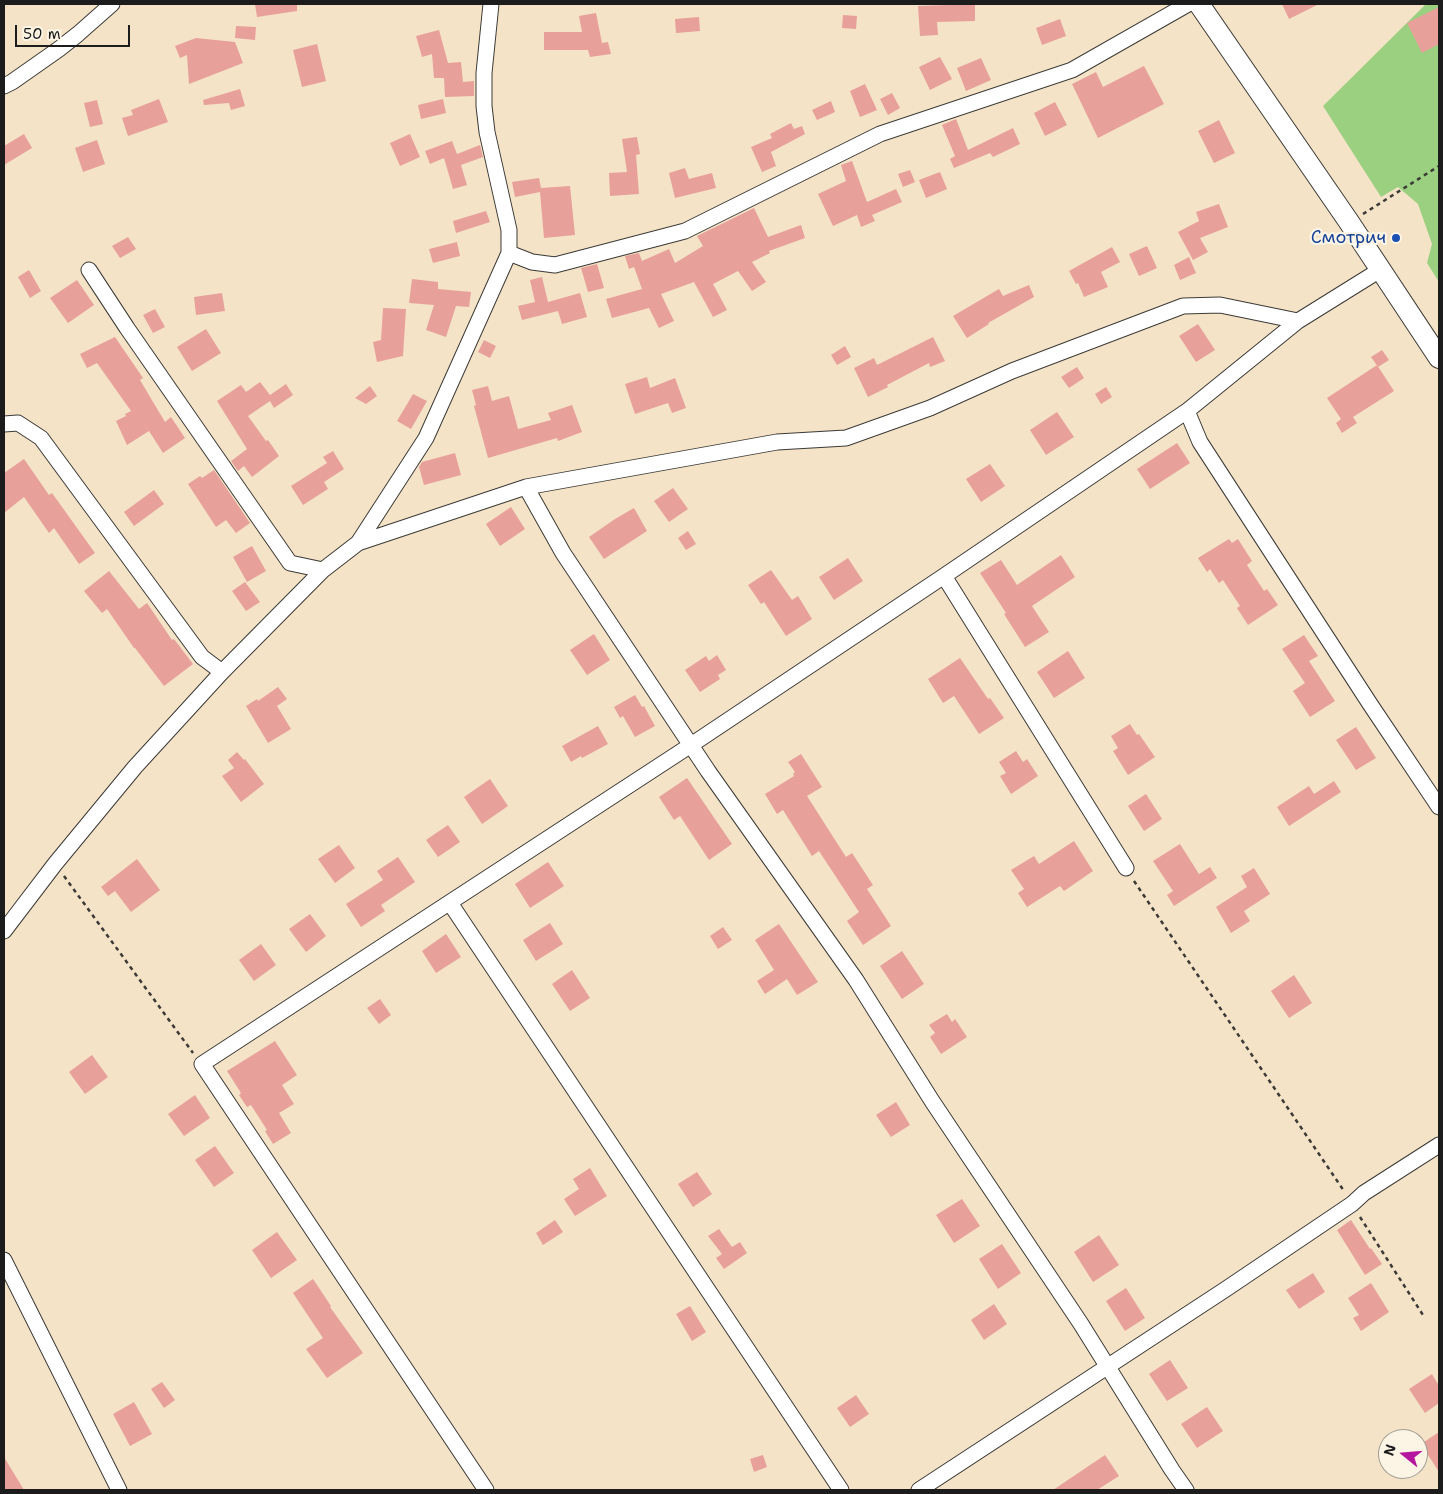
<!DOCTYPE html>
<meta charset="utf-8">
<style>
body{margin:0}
#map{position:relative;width:1443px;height:1494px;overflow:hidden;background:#f4e3c7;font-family:"Shantell Sans",sans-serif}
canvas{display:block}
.frame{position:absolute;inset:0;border:5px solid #1c1c1c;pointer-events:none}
.north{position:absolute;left:1378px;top:1429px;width:50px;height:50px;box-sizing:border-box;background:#fcf5e5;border:1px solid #a29e95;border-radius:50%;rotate:287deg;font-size:14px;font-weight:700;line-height:20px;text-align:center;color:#1c1c1c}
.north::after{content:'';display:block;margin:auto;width:18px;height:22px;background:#b5179e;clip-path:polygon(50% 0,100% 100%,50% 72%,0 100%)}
.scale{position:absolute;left:15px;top:25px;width:115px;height:22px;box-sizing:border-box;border:2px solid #1c1c1c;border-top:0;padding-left:6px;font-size:15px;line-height:18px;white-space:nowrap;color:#1c1c1c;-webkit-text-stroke:4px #fcf5e5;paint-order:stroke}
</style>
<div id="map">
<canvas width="1443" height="1494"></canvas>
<div class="frame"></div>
<div class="north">N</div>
<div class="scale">50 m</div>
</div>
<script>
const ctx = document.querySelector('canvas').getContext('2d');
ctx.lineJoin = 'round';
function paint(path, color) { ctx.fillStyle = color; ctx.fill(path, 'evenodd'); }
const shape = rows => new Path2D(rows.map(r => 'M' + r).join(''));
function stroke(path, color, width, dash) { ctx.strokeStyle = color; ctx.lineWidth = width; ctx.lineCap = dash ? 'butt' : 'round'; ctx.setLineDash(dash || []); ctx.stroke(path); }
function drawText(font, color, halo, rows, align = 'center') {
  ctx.font = font + ' "Shantell Sans",sans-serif'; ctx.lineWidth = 4.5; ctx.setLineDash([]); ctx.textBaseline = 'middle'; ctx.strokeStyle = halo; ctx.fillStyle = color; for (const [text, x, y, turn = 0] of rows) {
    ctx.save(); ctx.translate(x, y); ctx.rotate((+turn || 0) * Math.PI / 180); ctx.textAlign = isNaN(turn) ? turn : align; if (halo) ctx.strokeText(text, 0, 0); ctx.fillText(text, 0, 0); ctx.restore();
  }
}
paint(shape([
 [1426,4,1439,4,1439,282,1427,263,1432,244,1418,204,1398,187,1381,197,1323,106]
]), '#9bd081');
paint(shape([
 [255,4,297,4,297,11,257,17],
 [947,4,975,4,975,21,937,22,938,35,920,36,918,6,947,5],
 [1282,4,1319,4,1289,19],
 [1439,7,1439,44,1422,53,1407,23],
 [596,13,602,43,608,42,611,54,590,57,588,50,544,50,544,32,582,32,579,16],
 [843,15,857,16,856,29,842,28],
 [699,17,700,31,676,33,675,19],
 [1060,19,1066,36,1042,45,1036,28],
 [236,26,256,27,255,40,235,38],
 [439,30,448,63,461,62,463,82,474,81,474,96,445,97,444,78,434,78,432,54,422,57,416,36],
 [196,38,235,42,243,63,189,84,187,55,180,58,175,46],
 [317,44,326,81,302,87,293,50],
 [940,57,952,79,930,90,919,67],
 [981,58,991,80,966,91,957,68],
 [1144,66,1164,104,1098,138,1072,84,1096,72,1103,87],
 [865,84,877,110,860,117,850,91],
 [240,89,245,106,231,110,229,103,204,105,203,100],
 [892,93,900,108,888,115,880,99],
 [159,99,168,122,128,136,122,118,133,115,131,110],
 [443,99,446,113,421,119,418,105],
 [97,100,103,124,90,127,84,103],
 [831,101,835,112,817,120,812,110],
 [1055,102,1067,125,1045,136,1034,113],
 [956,119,968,150,1013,128,1020,144,993,157,990,153,954,168,950,159,955,156,942,125],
 [1219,120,1235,153,1214,163,1198,131],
 [791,123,794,129,802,126,805,134,771,152,776,166,762,172,751,147,772,138,770,134],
 [24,134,32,148,4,165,4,146],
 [410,134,420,157,400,166,390,143],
 [637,137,640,154,636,155,639,194,610,196,609,173,627,172,622,139],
 [97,140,105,164,83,172,75,148],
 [452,141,457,154,480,145,483,157,461,165,467,185,453,189,444,158,430,164,425,151],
 [852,161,867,202,896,189,902,202,872,215,875,221,861,227,857,215,833,226,818,194,846,181,841,165],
 [685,168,689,179,712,173,716,188,675,198,669,173],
 [910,170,915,182,903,187,898,174],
 [940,172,947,189,926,198,919,180],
 [539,178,541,188,570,186,575,235,544,238,540,192,515,197,512,182],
 [1219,204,1228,227,1200,238,1208,252,1193,260,1178,232,1199,221,1196,212],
 [754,208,768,237,801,225,805,238,769,251,770,253,752,262,766,282,752,291,738,271,713,284,727,310,713,317,694,282,661,294,674,321,659,328,649,308,612,318,606,299,642,289,634,267,629,269,625,256,639,253,642,261,669,249,675,263,703,246,697,236],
 [486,211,490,222,456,233,453,221],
 [128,237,136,249,120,258,112,246],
 [457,242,460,256,433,263,429,249],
 [1147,246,1157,268,1139,276,1129,254],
 [1112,247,1120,262,1101,272,1108,287,1084,297,1078,283,1076,284,1069,271],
 [1189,257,1196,273,1180,280,1174,265],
 [597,264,604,288,588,292,581,268],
 [29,270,41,291,30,298,18,277],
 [542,277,548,302,580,293,587,317,562,324,558,311,522,320,518,306,535,302,530,280],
 [412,279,438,282,438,289,471,292,469,307,456,306,446,337,426,330,434,305,409,303],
 [77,280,94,305,68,323,50,298],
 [1029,285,1034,297,988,323,989,324,967,338,953,316,999,289,1003,296],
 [222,293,225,311,196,315,194,297],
 [383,308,406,309,403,356,377,362,373,342,381,340],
 [155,309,165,327,153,333,143,315],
 [1198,324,1215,350,1196,362,1179,336],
 [206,329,221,353,192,371,177,347],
 [115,337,143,378,140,380,165,422,171,417,185,438,163,453,149,431,127,445,116,421,126,416,125,414,131,411,97,363,87,368,80,354],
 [933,337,945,361,930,367,929,363,887,385,888,387,868,397,854,368,874,358,877,365],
 [484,340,496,346,490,358,478,352],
 [845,346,851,357,837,365,831,355],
 [1382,350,1389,360,1378,367,1371,357],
 [1377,365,1394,391,1353,417,1357,423,1342,433,1336,423,1341,419,1327,398],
 [1077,367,1084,378,1069,388,1061,377],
 [647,377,650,388,675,378,686,408,672,413,668,403,635,414,625,384],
 [260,382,270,395,286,384,293,395,274,408,270,401,248,416,266,441,268,440,279,456,252,477,244,466,238,471,231,461,247,449,217,401,241,385,246,392],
 [370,386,377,396,366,404,355,398],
 [488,386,492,401,509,396,518,429,551,420,548,413,572,405,582,432,558,441,557,438,488,458,474,406,476,405,472,390],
 [1106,387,1112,397,1101,404,1095,394],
 [413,394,427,401,411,429,397,421],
 [1057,412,1074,437,1046,455,1030,430],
 [1177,443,1190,463,1150,489,1137,469],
 [333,451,344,469,324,482,328,489,303,505,291,486,327,463,323,457],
 [455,453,461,475,424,485,419,467,422,462],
 [24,459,49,495,52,493,95,553,79,564,54,528,49,533,24,497,4,513,4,473],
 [990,464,1005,486,981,502,966,479],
 [214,470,250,523,236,533,226,520,216,527,188,484,200,476,202,478],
 [673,488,688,509,669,522,654,501],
 [154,490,164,504,134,526,124,512],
 [511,507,525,529,500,546,486,524],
 [634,508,647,531,604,559,589,537,615,519],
 [688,531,696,544,686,550,678,538],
 [1229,539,1232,543,1238,539,1252,561,1247,565,1264,591,1267,589,1278,605,1248,625,1237,608,1240,606,1223,580,1219,583,1210,569,1207,572,1198,558],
 [252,546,266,571,247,582,233,557],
 [1061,555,1075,577,1032,606,1049,632,1025,647,1004,614,1006,613,980,573,1001,560,1017,585],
 [848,558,863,581,834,600,819,577],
 [771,570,792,600,798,596,812,619,786,636,764,602,761,604,748,585],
 [109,571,139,609,147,603,172,640,174,639,193,664,164,686,135,648,134,648,107,609,102,613,84,591],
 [245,582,260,602,246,611,232,591],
 [594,634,610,660,587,675,570,650],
 [1304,635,1318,656,1309,661,1335,701,1310,717,1293,691,1305,683,1282,649],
 [1068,651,1085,678,1054,698,1037,672],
 [717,655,726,670,718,675,720,679,700,692,685,670,706,656,709,661],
 [960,658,988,699,990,698,1004,718,979,734,954,696,943,703,928,679],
 [278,687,287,699,277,706,291,729,268,743,246,706,257,699,258,701],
 [635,695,642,707,644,706,655,726,635,737,623,716,620,718,614,707],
 [1130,724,1137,735,1139,734,1155,757,1128,775,1113,751,1118,748,1111,736],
 [598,726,608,744,582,758,581,756,571,762,562,746],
 [1356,727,1376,758,1356,770,1336,740],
 [1016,751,1023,762,1027,759,1038,776,1011,794,1000,776,1006,773,999,762],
 [237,752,244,760,245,759,264,784,241,802,222,776,234,768,228,760],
 [801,754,822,787,807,796,846,857,852,853,873,885,867,889,891,926,863,945,847,921,859,912,819,851,812,856,783,810,777,814,765,794,794,776,793,774,795,772,788,762],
 [687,778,732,844,709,860,680,816,674,820,659,797],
 [490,779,508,806,482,824,464,797],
 [1334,781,1341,792,1289,826,1277,807,1309,786,1314,794],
 [1146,794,1162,819,1144,831,1128,806],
 [448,825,460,842,438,857,426,840],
 [1074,841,1093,871,1064,891,1060,886,1027,907,1018,893,1024,889,1011,870,1034,856,1039,864],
 [1180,844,1199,874,1210,867,1217,878,1174,906,1167,895,1173,891,1153,861],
 [339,845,355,868,335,883,318,859],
 [398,857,415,882,381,905,385,911,361,927,346,904,383,880,377,871],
 [137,859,160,890,131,912,115,891,108,896,101,887],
 [548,862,564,886,530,908,515,884],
 [1254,868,1270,894,1244,911,1250,921,1231,933,1216,907,1247,887,1241,876],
 [310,914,326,936,306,952,289,929],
 [550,923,563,944,536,961,523,940],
 [779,924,818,982,797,995,787,979,765,994,757,981,774,970,755,940],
 [723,927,732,940,718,949,710,936],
 [446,934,461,957,436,973,422,951],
 [261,944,276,965,254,981,239,960],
 [902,951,924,984,902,999,880,966],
 [572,970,590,998,570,1011,552,984],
 [1294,975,1312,1003,1289,1018,1271,991],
 [380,999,391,1015,379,1024,367,1008],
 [947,1014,952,1022,955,1019,967,1037,941,1054,930,1037,935,1033,929,1025],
 [275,1041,297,1075,282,1085,294,1104,279,1113,291,1133,273,1144,265,1131,267,1130,251,1105,247,1107,239,1095,241,1093,227,1071],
 [92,1055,108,1077,85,1094,69,1072],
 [195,1095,210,1118,184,1136,168,1114],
 [896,1102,910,1125,891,1137,876,1115],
 [215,1146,234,1173,214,1187,195,1160],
 [590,1168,607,1196,575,1216,564,1199,579,1189,573,1179],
 [697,1172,712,1194,693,1207,678,1184],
 [962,1199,980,1226,954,1243,936,1215],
 [555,1220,563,1232,543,1245,536,1233],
 [1351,1220,1370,1249,1371,1248,1382,1264,1365,1275,1337,1230],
 [719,1229,732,1247,740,1242,747,1253,724,1269,716,1258,722,1254,708,1236],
 [277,1232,297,1260,271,1278,252,1250],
 [1099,1235,1119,1265,1093,1282,1074,1252],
 [1002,1244,1021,1273,998,1289,979,1259],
 [1313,1273,1325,1292,1299,1309,1286,1290],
 [313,1279,331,1306,330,1307,363,1353,327,1378,306,1349,323,1338,293,1293],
 [1371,1283,1389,1312,1361,1331,1353,1318,1359,1315,1348,1298],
 [1126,1288,1145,1318,1125,1331,1106,1301],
 [994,1304,1007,1324,984,1340,971,1320],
 [690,1306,706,1332,692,1341,676,1314],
 [1170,1360,1188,1388,1167,1401,1149,1374],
 [1432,1374,1439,1386,1439,1403,1425,1413,1409,1389],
 [162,1382,175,1400,164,1408,151,1389],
 [856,1395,869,1414,850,1427,837,1408],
 [134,1402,152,1434,130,1446,113,1414],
 [1207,1407,1223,1431,1197,1448,1181,1424],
 [1439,1432,1439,1472,1421,1444],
 [763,1455,767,1467,754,1472,750,1459],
 [1105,1455,1119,1476,1097,1490,1053,1490],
 [4,1457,24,1490,4,1490]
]), '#e8a09b');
const minor = shape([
 [4,86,12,82,59,49,78,34,112,4],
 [509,253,532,262,555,265,685,231,880,134,1072,70,1188,4],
 [89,270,127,328,290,563,323,570],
 [1187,411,1200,442,1370,704,1439,807],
 [4,424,18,423,41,438,202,657,222,672],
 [526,487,563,553,708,771,856,980,932,1101,1081,1324,1172,1470,1186,1490],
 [358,543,426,438,509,253,509,230,487,132,484,106,484,73,491,4],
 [944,576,1126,868],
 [450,903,841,1490],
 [4,931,55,864,135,767,222,672,323,570,358,543,526,487,777,442,846,438,930,408,1012,371,1183,306,1220,305,1298,321,1380,270],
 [4,1260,119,1490],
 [486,1490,202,1064,691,745,944,576,1187,411,1298,321],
 [919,1490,1226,1289,1352,1204,1364,1193,1439,1145]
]);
const major = shape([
 [1199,4,1349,222,1439,358]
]);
stroke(minor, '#3c3a36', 17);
stroke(major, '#3c3a36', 22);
stroke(shape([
 [1363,214,1439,166],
 [64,876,193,1053],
 [1134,881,1344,1191],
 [1360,1217,1423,1315]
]), '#3c3a36', 2.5, [4, 4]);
stroke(minor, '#fff', 15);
stroke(major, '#fff', 20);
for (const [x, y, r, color] of [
 [1396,238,5,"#1a4fb4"]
]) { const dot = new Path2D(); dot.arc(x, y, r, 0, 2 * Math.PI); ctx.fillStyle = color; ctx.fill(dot); stroke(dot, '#fcf5e5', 2); }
drawText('18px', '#164399', '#fcf5e5', [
 ["Смотрич",1386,238]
], 'right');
</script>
